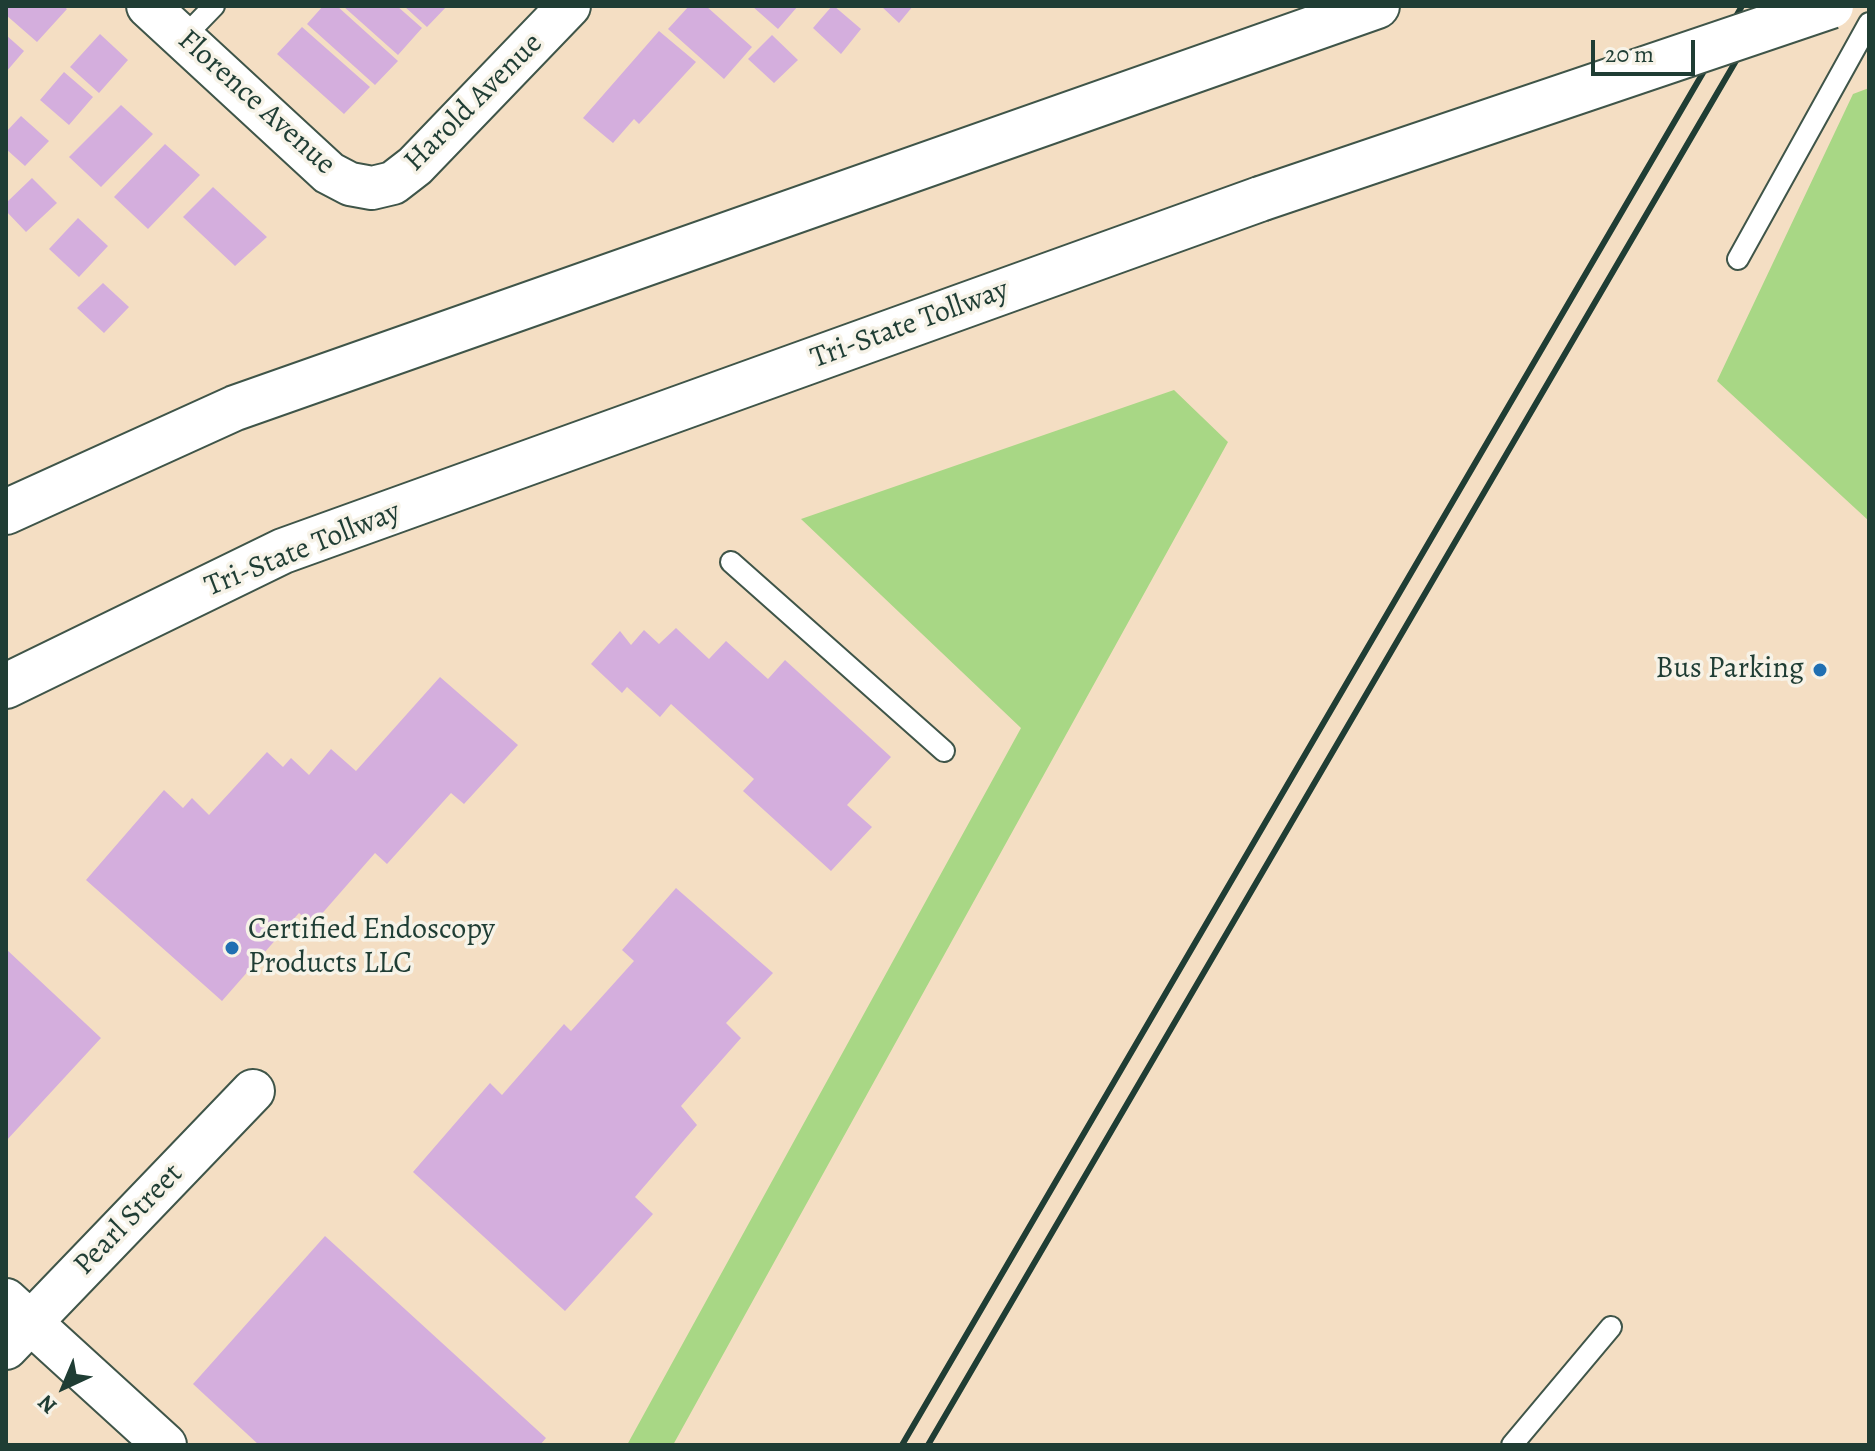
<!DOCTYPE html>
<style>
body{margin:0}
#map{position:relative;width:1875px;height:1451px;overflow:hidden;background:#f4dec3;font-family:Alegreya,serif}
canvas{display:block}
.frame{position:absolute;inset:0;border:8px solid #1f3d34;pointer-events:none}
.north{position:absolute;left:24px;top:1347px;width:80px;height:80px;-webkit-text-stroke:6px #f7f3e8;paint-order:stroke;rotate:224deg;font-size:22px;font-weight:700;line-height:32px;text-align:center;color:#1f3d34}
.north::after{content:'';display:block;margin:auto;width:28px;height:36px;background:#1f3d34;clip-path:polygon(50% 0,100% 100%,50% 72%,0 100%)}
.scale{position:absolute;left:1591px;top:40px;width:104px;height:36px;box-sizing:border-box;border:4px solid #1f3d34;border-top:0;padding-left:10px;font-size:24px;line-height:28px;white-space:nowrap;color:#1f3d34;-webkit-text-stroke:6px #f7f3e8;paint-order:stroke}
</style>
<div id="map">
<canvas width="1875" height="1451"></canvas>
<div class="frame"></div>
<div class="north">N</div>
<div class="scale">20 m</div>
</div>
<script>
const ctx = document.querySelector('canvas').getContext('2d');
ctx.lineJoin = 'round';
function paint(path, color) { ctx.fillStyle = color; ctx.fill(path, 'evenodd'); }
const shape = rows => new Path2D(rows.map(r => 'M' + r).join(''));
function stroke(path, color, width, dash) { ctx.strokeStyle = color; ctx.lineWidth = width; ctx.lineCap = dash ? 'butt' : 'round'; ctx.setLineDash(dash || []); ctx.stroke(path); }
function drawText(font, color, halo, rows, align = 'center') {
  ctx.font = font + ' Alegreya,serif'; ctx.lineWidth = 7; ctx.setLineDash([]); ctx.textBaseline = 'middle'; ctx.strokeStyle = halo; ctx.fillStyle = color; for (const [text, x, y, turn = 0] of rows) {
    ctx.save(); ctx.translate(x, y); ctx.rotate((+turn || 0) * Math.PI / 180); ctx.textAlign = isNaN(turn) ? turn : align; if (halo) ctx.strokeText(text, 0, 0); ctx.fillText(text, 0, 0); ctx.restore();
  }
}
paint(shape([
 [1869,88,1869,521,1717,381,1853,94],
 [1174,390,1228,442,673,1445,627,1445,1021,728,801,519]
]), '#a8d785');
paint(shape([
 [6,6,63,6,67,9,37,42,6,15],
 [323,6,337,6,398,61,375,85,307,24],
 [343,6,397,6,422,28,398,55],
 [404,6,447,6,427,27],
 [689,6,706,6,752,47,724,79,668,29],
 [752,6,798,6,778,29],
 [832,6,834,6,861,29,841,54,813,28],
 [881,6,913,6,899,23],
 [302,27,370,87,344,114,277,54],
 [659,31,696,62,639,124,634,119,613,143,583,118],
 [100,34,128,60,99,93,70,67],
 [6,35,24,51,6,72],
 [772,35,798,60,774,83,748,59],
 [64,72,93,97,69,125,40,100],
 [121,105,153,134,101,187,69,157],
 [21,116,49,141,25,166,6,149,6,132],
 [165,144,200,175,148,229,114,197],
 [32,178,57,203,26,232,6,211,6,203],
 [213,187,267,237,235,266,183,217],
 [78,218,108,246,79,277,49,249],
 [103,283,129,307,104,333,77,308],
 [676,628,709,659,726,641,768,679,785,660,891,757,847,805,872,827,831,871,743,791,754,779,671,704,660,717,627,687,622,693,591,664,620,631,631,645,644,630,659,644],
 [440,677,518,745,464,804,451,793,387,864,375,853,312,925,299,913,222,1001,86,880,164,790,183,808,192,798,209,815,267,752,283,767,291,758,309,775,331,749,356,771],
 [676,888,773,973,726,1023,741,1038,681,1106,697,1125,635,1197,653,1214,565,1311,413,1172,490,1083,502,1095,564,1024,571,1031,634,961,622,950],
 [6,949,101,1038,6,1141],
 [325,1236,546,1438,540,1445,259,1445,193,1384]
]), '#d4aedd');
const service = shape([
 [183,38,214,6],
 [1738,259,1869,23],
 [731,562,944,751],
 [1512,1445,1611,1327]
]);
const minor = shape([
 [148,6,329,173,350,184,372,188,393,183,415,166,569,6],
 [6,1300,165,1445],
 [6,1348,253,1091]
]);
const motorway = shape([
 [6,512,235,408,1377,6],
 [6,686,283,551,1260,199]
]);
stroke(service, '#3f5549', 24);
stroke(minor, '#3f5549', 46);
stroke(motorway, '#3f5549', 48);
stroke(service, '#fff', 20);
stroke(minor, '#fff', 42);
stroke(motorway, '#fff', 44);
stroke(shape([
 [902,1445,1742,6],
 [928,1445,1768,6]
]), '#1f3d34', 6);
const motorwayBridge = shape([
 [1260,199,1831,6]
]);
stroke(motorwayBridge, '#3f5549', 48, []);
stroke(motorwayBridge, '#fff', 44);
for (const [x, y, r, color] of [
 [1820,670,8,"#1f6fb2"],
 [232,948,8,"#1f6fb2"]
]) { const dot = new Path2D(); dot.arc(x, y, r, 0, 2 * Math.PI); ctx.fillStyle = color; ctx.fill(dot); stroke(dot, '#f7f3e8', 3); }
drawText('30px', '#1f3d34', '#f7f3e8', [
 ["Florence Avenue",256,103,42],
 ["Harold Avenue",474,103,-45],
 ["Tri-State Tollway",910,325,-20],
 ["Tri-State Tollway",303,550,-22],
 ["Pearl Street",129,1220,-46]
]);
drawText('30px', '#1f3d34', '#f7f3e8', [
 ["Bus Parking",1804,670],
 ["Certified Endoscopy",248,931,"left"],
 ["Products LLC",248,965,"left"]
], 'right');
</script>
